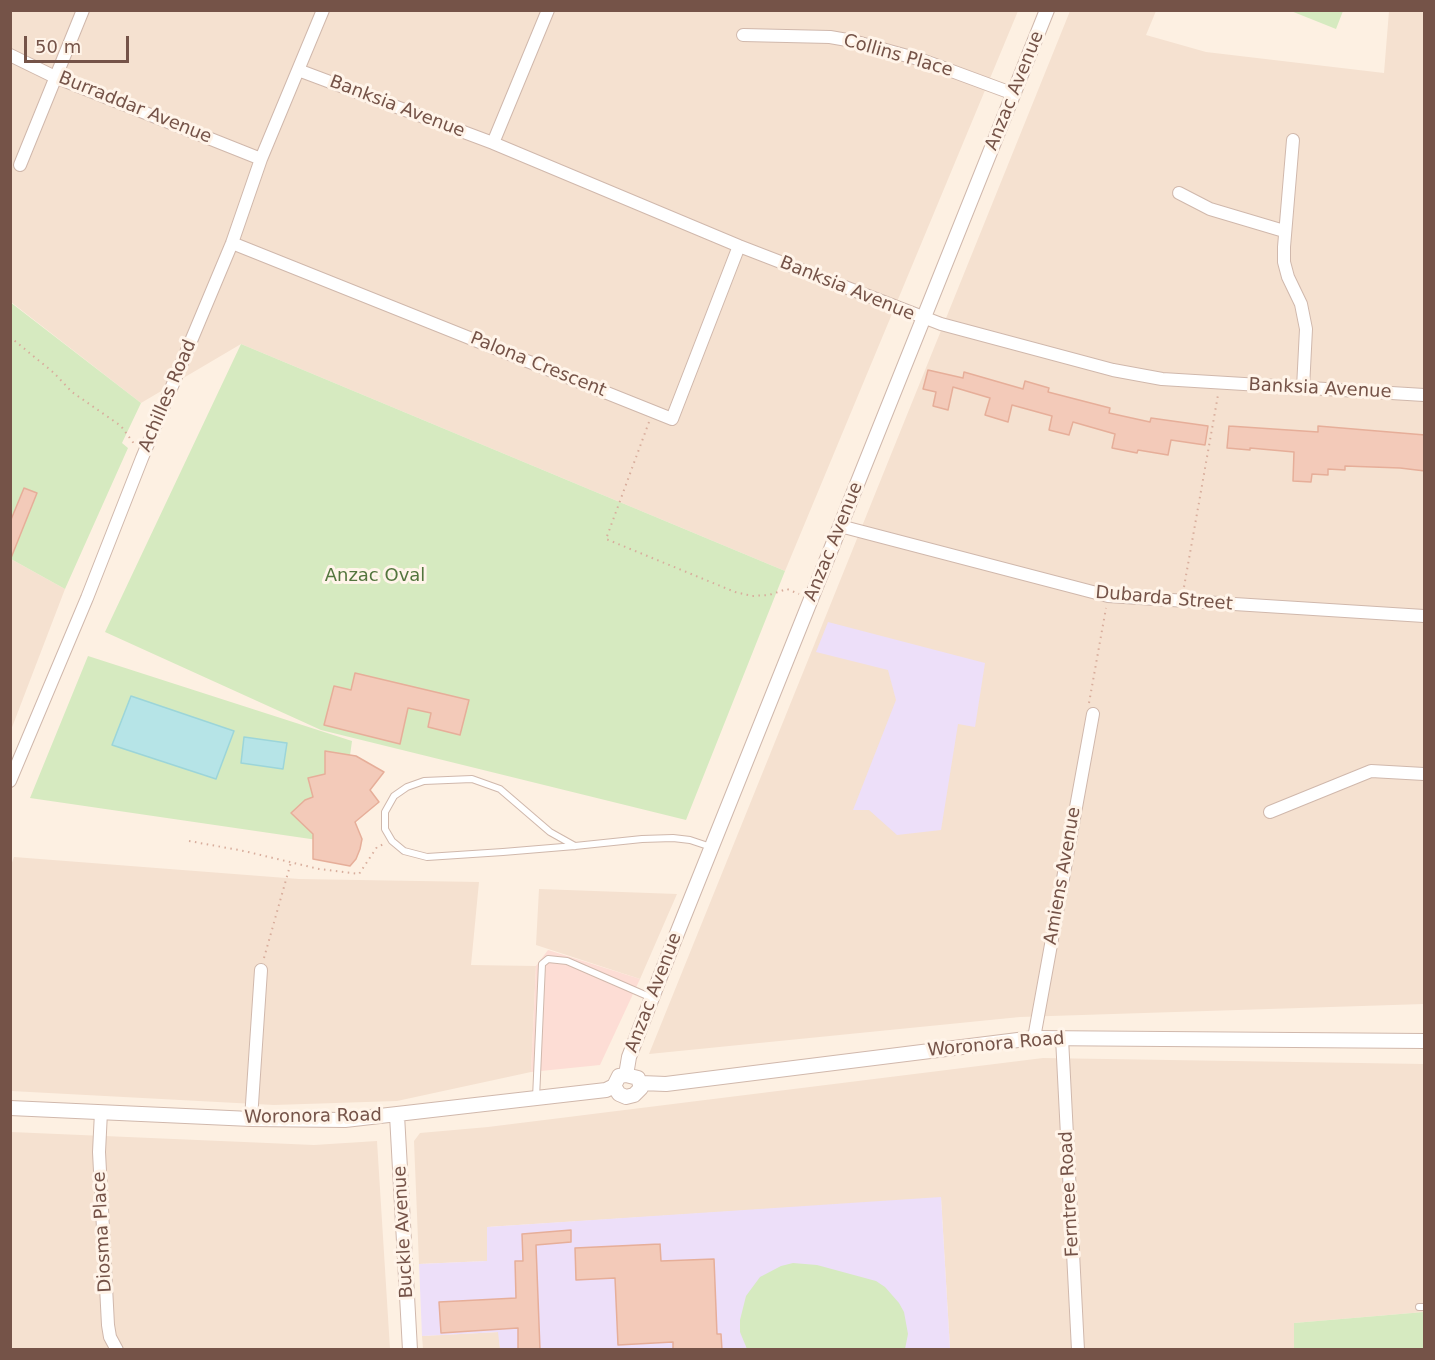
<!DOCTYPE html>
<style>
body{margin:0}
#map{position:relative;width:1435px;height:1360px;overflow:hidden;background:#fdf0e2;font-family:"DejaVu Sans",sans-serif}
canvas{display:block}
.frame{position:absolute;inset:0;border:12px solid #755348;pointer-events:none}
.scale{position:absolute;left:24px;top:36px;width:105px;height:27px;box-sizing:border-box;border:3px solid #755348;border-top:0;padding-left:8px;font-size:18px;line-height:21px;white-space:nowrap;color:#755348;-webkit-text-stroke:4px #fff4e9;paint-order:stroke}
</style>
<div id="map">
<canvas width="1435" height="1360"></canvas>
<div class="frame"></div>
<div class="scale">50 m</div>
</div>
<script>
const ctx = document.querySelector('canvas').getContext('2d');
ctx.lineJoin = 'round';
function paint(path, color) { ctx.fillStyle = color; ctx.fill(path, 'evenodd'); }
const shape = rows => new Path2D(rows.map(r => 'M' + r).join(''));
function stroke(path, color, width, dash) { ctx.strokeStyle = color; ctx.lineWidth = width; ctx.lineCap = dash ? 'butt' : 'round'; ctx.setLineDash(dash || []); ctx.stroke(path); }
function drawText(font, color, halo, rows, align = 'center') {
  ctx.font = font + ' "DejaVu Sans",sans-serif'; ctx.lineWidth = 6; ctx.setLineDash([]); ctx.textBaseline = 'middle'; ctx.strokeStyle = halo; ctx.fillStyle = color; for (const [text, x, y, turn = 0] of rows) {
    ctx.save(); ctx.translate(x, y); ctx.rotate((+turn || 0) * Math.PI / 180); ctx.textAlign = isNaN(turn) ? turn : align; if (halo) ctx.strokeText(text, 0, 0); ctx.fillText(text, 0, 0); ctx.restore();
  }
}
paint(shape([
 [10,11,1018,11,785,571,241,344,141,403,11,302],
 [1070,11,1156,11,1146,35,1206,52,1384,73,1389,11,1424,11,1424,1004,1020,1017,649,1054],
 [11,559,65,589,11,730],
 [14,857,299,879,479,882,471,965,536,966,531,1072,397,1101,274,1105,11,1091,10,868],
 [539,889,677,894,640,979,536,945],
 [1043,1058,1424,1064,1424,1312,1294,1323,1294,1349,950,1349,941,1198,487,1227,487,1261,419,1264,414,1141,420,1133,488,1127],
 [11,1132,314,1145,377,1141,390,1349,11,1350],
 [499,1332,500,1349,423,1349,422,1336]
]), '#f5e1d0');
paint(shape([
 [548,950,640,979,600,1065,531,1072,536,966]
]), '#fdddd5');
paint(shape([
 [828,622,985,663,975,727,958,724,941,830,897,835,869,810,853,810,896,700,888,670,816,652],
 [941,1197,950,1349,500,1349,498,1332,422,1336,419,1264,487,1261,487,1227]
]), '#eddff9');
paint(shape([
 [1291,11,1343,11,1336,29],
 [10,302,141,403,122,443,128,448,65,589,11,559],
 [241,344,785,571,686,820,321,730,105,632],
 [88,656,352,741,338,843,30,798],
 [793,1263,817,1265,876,1281,885,1287,899,1303,904,1312,908,1334,905,1349,747,1349,740,1332,740,1320,746,1296,760,1277,781,1266],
 [1424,1312,1424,1349,1294,1349,1294,1323]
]), '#d6eac0');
const water = shape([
 [131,696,234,731,216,779,112,745,131,696],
 [244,737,287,743,283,769,241,763,244,737]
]);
paint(water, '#b6e4e7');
stroke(water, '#9cd5d9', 1.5);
const building = shape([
 [928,370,963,378,964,372,1023,389,1025,381,1049,388,1048,392,1110,408,1109,413,1150,422,1151,418,1208,426,1205,445,1171,440,1168,455,1138,450,1137,453,1112,448,1115,434,1073,422,1069,435,1049,430,1052,416,1012,405,1008,422,985,415,990,398,953,387,948,410,933,406,936,392,923,389,928,370],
 [1229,426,1318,432,1318,426,1425,435,1425,471,1400,468,1345,466,1345,470,1328,469,1328,475,1312,474,1311,482,1293,481,1294,452,1250,448,1250,450,1227,448,1229,426],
 [24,488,37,493,11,558,10,522,24,488],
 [355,673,469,700,460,735,428,727,431,713,408,708,400,744,324,725,334,686,351,690,355,673],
 [325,751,356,756,384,772,370,790,379,802,355,822,362,839,360,849,356,859,350,866,313,859,313,834,291,813,305,800,313,797,308,778,325,774,325,751],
 [571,1230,571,1242,536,1245,540,1350,518,1350,518,1328,441,1333,439,1302,516,1298,515,1261,523,1261,522,1234,571,1230],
 [660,1244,661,1261,714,1259,717,1334,721,1334,722,1350,673,1350,673,1342,618,1345,615,1278,576,1280,575,1248,660,1244]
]);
paint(building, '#f3cab9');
stroke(building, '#e6ae99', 1.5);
const service = shape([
 [575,846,550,832,500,789,472,779,424,781,407,787,394,796,385,812,385,829,392,841,404,851,427,857,503,852,575,846,642,839,673,838,690,840,711,847],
 [536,1098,542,964,548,959,567,961,652,998],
 [1419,1307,1424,1307]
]);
const minor = shape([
 [743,35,830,37,853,41,922,60,1014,94],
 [10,55,55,77,261,159],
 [298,70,493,143,739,246,941,324,1113,370,1162,379,1424,395],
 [1293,140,1284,247,1284,262,1288,277,1301,304,1306,329,1303,388],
 [493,143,548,10],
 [20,165,83,10],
 [1179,193,1210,209,1284,231],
 [232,243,672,419,739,246],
 [840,526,1108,596,1424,616],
 [10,781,87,598,142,458,232,243,261,159,323,10],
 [1270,812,1371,771,1424,774],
 [1034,1038,1093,714],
 [1062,1038,1078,1350],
 [101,1112,99,1152,108,1325,110,1337,117,1350],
 [251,1119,261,970]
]);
const tertiary = shape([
 [626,1075,629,1057,672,946,1047,10],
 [626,1075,638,1078,641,1088,634,1095,626,1097,619,1094,614,1086,619,1076,626,1075],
 [641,1083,666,1084,1034,1038,1424,1041],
 [10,1108,251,1119,345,1120,606,1090,614,1086],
 [397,1115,410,1350]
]);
stroke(service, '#d0b8ac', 8);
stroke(minor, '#d0b8ac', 14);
stroke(tertiary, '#d0b8ac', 16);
stroke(shape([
 [10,337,54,373,72,392,121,426,135,445],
 [649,422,606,539,735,592,752,596,769,595,787,589,799,594],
 [1184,587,1218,395],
 [1089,703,1106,608],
 [189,841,244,851,319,869,359,874,377,847,384,844],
 [264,958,291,862]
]), '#d8ad9c', 2, [1.5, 4.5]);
stroke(service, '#fff', 6);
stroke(minor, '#fff', 12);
stroke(tertiary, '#fff', 14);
drawText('18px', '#755348', '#fff4e9', [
 ["Collins Place",898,56,16],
 ["Anzac Avenue",1015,91,-68],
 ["Banksia Avenue",397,107,21],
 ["Burraddar Avenue",135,108,22],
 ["Banksia Avenue",847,289,22],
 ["Palona Crescent",538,365,22],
 ["Banksia Avenue",1320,389,3],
 ["Achilles Road",168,396,-67],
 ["Anzac Avenue",834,542,-68],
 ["Dubarda Street",1164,599,5],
 ["Amiens Avenue",1063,876,-80],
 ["Anzac Avenue",654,993,-69],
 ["Woronora Road",996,1045,-5],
 ["Woronora Road",313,1117,-1],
 ["Ferntree Road",1070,1194,-93],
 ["Diosma Place",103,1232,-93],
 ["Buckle Avenue",404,1232,-93]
]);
drawText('18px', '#53753d', '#fff4e9', [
 ["Anzac Oval",375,576]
]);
</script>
